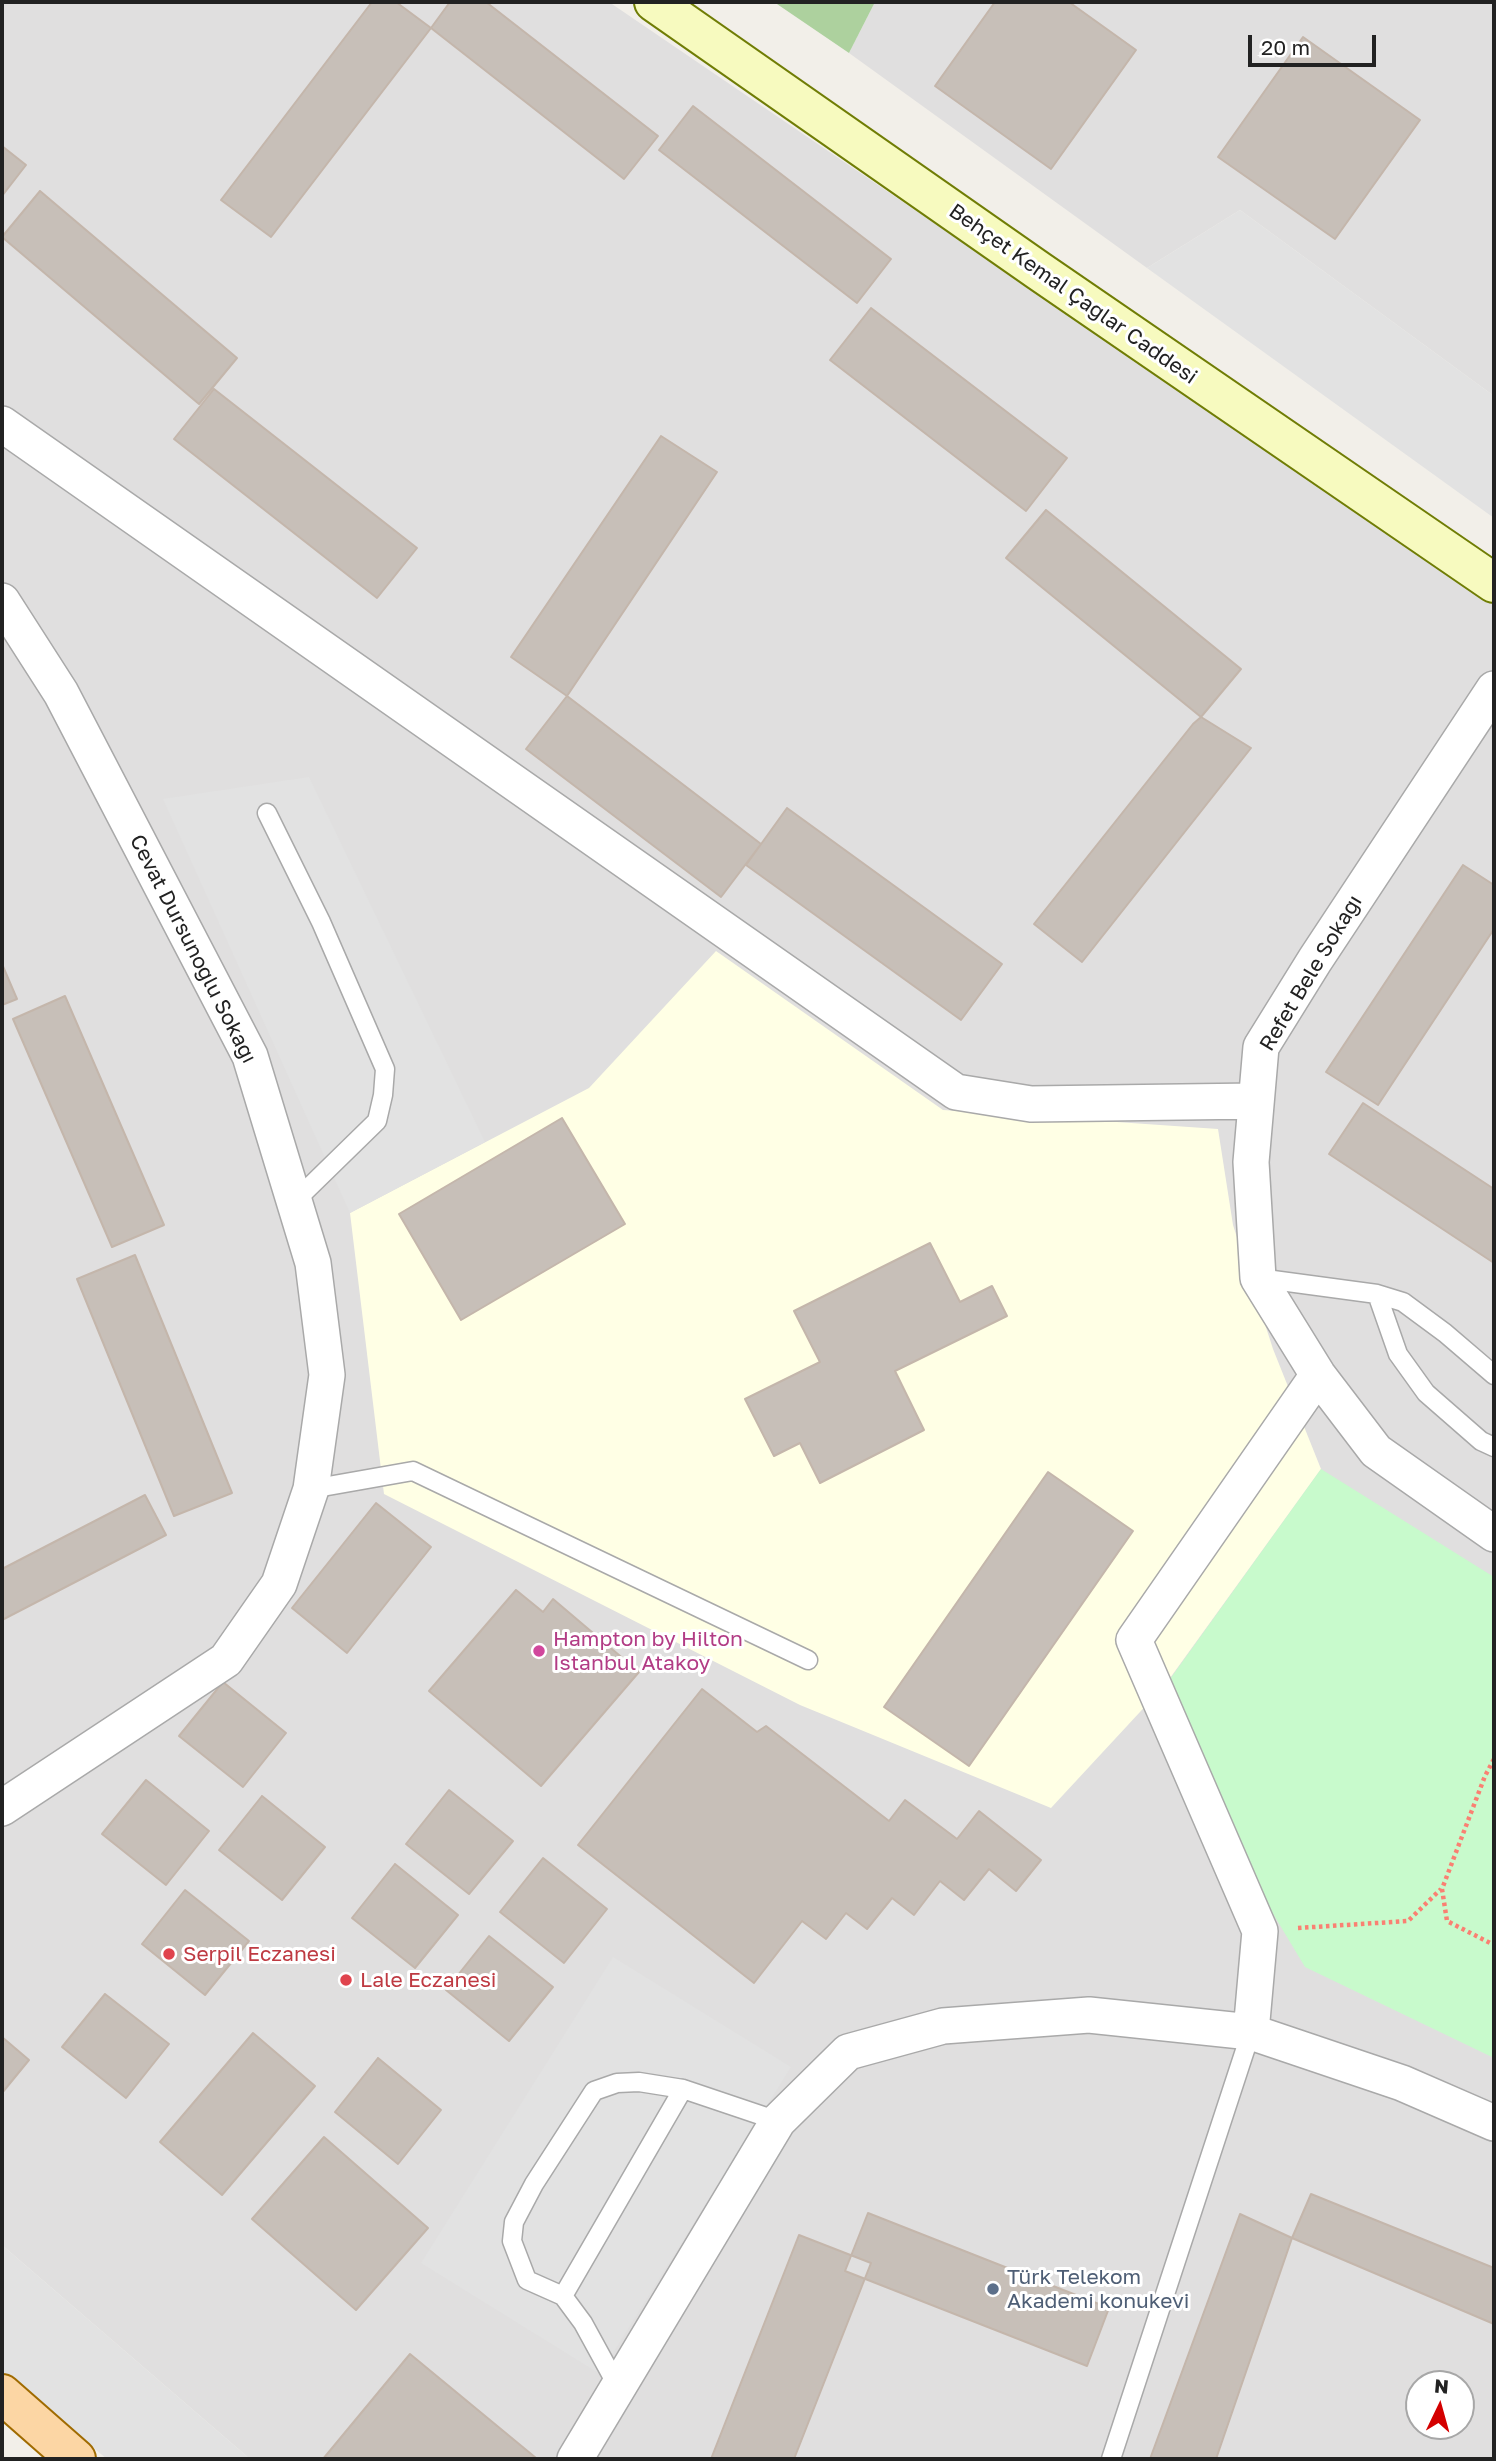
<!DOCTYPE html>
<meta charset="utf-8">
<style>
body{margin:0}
#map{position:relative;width:1496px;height:2461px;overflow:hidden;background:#f2efe9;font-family:"Golos Text",sans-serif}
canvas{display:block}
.frame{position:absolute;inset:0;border:4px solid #222;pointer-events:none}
.north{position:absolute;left:1405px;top:2370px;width:70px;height:70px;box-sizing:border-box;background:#fff;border:2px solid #a7a7a7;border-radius:50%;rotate:5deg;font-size:19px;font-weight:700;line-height:28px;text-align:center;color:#222}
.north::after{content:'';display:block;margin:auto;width:24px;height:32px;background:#d40000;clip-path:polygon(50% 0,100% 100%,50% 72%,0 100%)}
.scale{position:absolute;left:1248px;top:35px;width:128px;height:32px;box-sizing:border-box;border:4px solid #222;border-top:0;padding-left:9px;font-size:21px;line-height:24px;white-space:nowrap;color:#222;-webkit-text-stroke:5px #fff;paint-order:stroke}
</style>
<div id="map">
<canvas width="1496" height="2461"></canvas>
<div class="frame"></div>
<div class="north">N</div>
<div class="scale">20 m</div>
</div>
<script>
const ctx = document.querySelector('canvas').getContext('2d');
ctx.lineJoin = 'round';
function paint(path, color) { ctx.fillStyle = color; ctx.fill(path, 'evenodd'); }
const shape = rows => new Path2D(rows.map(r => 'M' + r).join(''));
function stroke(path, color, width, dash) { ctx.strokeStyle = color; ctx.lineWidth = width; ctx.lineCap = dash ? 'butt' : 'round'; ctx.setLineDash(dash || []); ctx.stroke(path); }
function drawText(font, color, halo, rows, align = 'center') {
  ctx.font = font + ' "Golos Text",sans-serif'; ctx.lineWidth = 6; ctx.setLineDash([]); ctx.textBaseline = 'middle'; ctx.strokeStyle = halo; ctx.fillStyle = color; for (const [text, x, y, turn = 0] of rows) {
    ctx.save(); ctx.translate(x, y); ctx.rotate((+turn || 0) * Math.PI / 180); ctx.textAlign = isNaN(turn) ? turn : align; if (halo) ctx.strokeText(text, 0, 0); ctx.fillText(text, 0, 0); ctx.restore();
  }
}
paint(shape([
 [2,2,609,2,1494,604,1494,2459,250,2459,2,2245],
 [1419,2384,1461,2384,1461,2426,1419,2426],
 [875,2,1494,2,1494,396,1240,210,1147,268,849,53]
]), '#e0dfdf');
paint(shape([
 [716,951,943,1110,1218,1129,1233,1225,1273,1349,1321,1469,1165,1685,1051,1808,800,1705,384,1494,350,1213,589,1088]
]), '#ffffe5');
paint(shape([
 [774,2,875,2,849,53]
]), '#add19e');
paint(shape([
 [1321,1469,1494,1577,1494,2058,1305,1967,1266,1902,1165,1686]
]), '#c8facc');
paint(shape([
 [1240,210,1494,396,1494,518,1147,268],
 [309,777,485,1142,350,1213,163,799],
 [613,1957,791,2067,600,2374,421,2263],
 [2,2245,250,2459,107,2459,2,2372]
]), '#e2e2e2');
const building = shape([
 [372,2,396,2,431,28,271,237,221,200,372,2],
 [450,2,486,2,658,136,624,179,431,28,450,2],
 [995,2,1069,2,1136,50,1051,169,935,86,995,2],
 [1303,37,1420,120,1335,239,1218,157,1303,37],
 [693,106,891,259,857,303,659,150,693,106],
 [2,146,26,165,2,196,2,146],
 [40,191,237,358,199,404,2,237,40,191],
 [871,308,1067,458,1026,511,830,360,871,308],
 [214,389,417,548,377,598,174,439,214,389],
 [661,436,717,472,567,696,511,657,661,436],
 [1046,510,1241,669,1201,717,1006,558,1046,510],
 [567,696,761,844,721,897,526,749,567,696],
 [1201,717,1251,748,1082,962,1034,924,1193,724,1201,717],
 [787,808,1002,964,961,1020,746,865,787,808],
 [1463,865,1494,885,1494,929,1378,1105,1326,1072,1463,865],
 [2,964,17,999,2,1005,2,964],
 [65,996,164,1225,112,1247,13,1019,65,996],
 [1363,1103,1494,1189,1494,1263,1329,1154,1363,1103],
 [562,1118,625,1224,461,1320,399,1214,562,1118],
 [930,1243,960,1302,992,1286,1007,1316,895,1371,924,1430,820,1483,800,1443,774,1456,745,1399,820,1362,794,1311,930,1243],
 [135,1255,232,1493,174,1516,77,1279,135,1255],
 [1048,1472,1133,1531,969,1766,884,1707,1048,1472],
 [145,1495,166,1535,2,1620,2,1569,145,1495],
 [376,1503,431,1547,347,1653,292,1608,376,1503],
 [516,1590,543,1612,553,1599,639,1672,541,1786,429,1691,516,1590],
 [223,1682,286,1733,243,1787,179,1736,223,1682],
 [702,1689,757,1732,766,1726,889,1821,905,1800,957,1839,979,1811,1041,1860,1016,1891,989,1869,964,1900,940,1881,914,1915,892,1898,867,1929,846,1913,826,1939,802,1921,754,1983,578,1845,702,1689],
 [146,1780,209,1831,166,1885,102,1834,146,1780],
 [449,1790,513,1841,469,1894,406,1844,449,1790],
 [262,1796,325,1847,282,1900,219,1850,262,1796],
 [543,1858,607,1909,564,1963,500,1912,543,1858],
 [395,1864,458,1915,415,1968,352,1918,395,1864],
 [185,1890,249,1941,205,1995,142,1944,185,1890],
 [489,1936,553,1987,509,2041,446,1990,489,1936],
 [105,1994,169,2044,126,2098,62,2047,105,1994],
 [253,2033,315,2086,222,2195,160,2142,253,2033],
 [2,2037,29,2060,2,2093,2,2037],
 [378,2058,441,2110,398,2164,335,2112,378,2058],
 [324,2137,428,2228,356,2310,252,2219,324,2137],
 [1311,2194,1494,2268,1494,2324,1292,2238,1311,2194],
 [868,2213,1109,2308,1087,2366,845,2271,868,2213],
 [1240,2214,1292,2238,1216,2459,1150,2459,1240,2214],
 [799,2235,871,2263,794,2459,711,2459,799,2235],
 [410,2354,536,2458,534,2459,323,2459,410,2354]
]);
paint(building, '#c7bfb8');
stroke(building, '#c4b6ab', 2);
const lane = shape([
 [267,813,321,922,385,1069,383,1095,377,1121,294,1202],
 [1258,1278,1377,1294,1403,1302,1445,1333,1494,1375],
 [1377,1294,1398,1354,1426,1393,1481,1441,1494,1447],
 [311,1489,413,1471,808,1660],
 [563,2296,683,2089],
 [618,2387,583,2323,563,2296,527,2280,512,2241,514,2222,534,2184,594,2091,617,2083,639,2082,683,2089,778,2121],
 [1111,2459,1251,2032]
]);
const street = shape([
 [2,424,956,1092,1031,1104,1256,1101],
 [2,601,61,693,250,1056,313,1263,327,1375,311,1489,279,1584,226,1660,2,1808],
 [1494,689,1315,960,1261,1047,1251,1162,1258,1278,1318,1375,1376,1451,1494,1534],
 [1251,2032,1260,1931,1134,1640,1318,1375],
 [575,2459,778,2121,848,2052,943,2026,1089,2015,1251,2032,1402,2083,1494,2123]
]);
const secondary = shape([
 [654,2,1039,271,1494,583]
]);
const primary = shape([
 [2,2394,76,2459]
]);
stroke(lane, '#a9a9a9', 21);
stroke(street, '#a9a9a9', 38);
stroke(secondary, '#707d05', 42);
stroke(primary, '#a06b00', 42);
stroke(shape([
 [1494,1759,1485,1776,1442,1889,1447,1921,1494,1945],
 [1298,1928,1408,1921,1441,1889]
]), '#fa8072', 4.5, [3.5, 3.5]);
stroke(lane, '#fff', 18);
stroke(street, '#fff', 35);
stroke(secondary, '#f7fabf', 38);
stroke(primary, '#fcd6a4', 38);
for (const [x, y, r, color] of [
 [539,1651,7,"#d1479c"],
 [169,1954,7,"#e0444e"],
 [346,1980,7,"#e0444e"],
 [993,2289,7,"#5c6f8a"]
]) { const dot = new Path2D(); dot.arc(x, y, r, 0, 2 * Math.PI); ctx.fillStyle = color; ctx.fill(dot); stroke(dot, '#fff', 2.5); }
drawText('21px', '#222', '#fff', [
 ["Behçet Kemal Çağlar Caddesi",1073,294,35],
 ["Cevat Dursunoğlu Sokağı",193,949,63],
 ["Refet Bele Sokağı",1311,973,-59]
]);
drawText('21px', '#b23c85', '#fff', [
 ["Hampton by Hilton",553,1639],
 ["Istanbul Atakoy",553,1663]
], 'left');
drawText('21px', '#be3a42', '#fff', [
 ["Serpil Eczanesi",183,1954],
 ["Lale Eczanesi",360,1980]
], 'left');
drawText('21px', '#4e5e75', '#fff', [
 ["Türk Telekom",1007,2277],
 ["Akademi konukevi",1007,2301]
], 'left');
</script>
